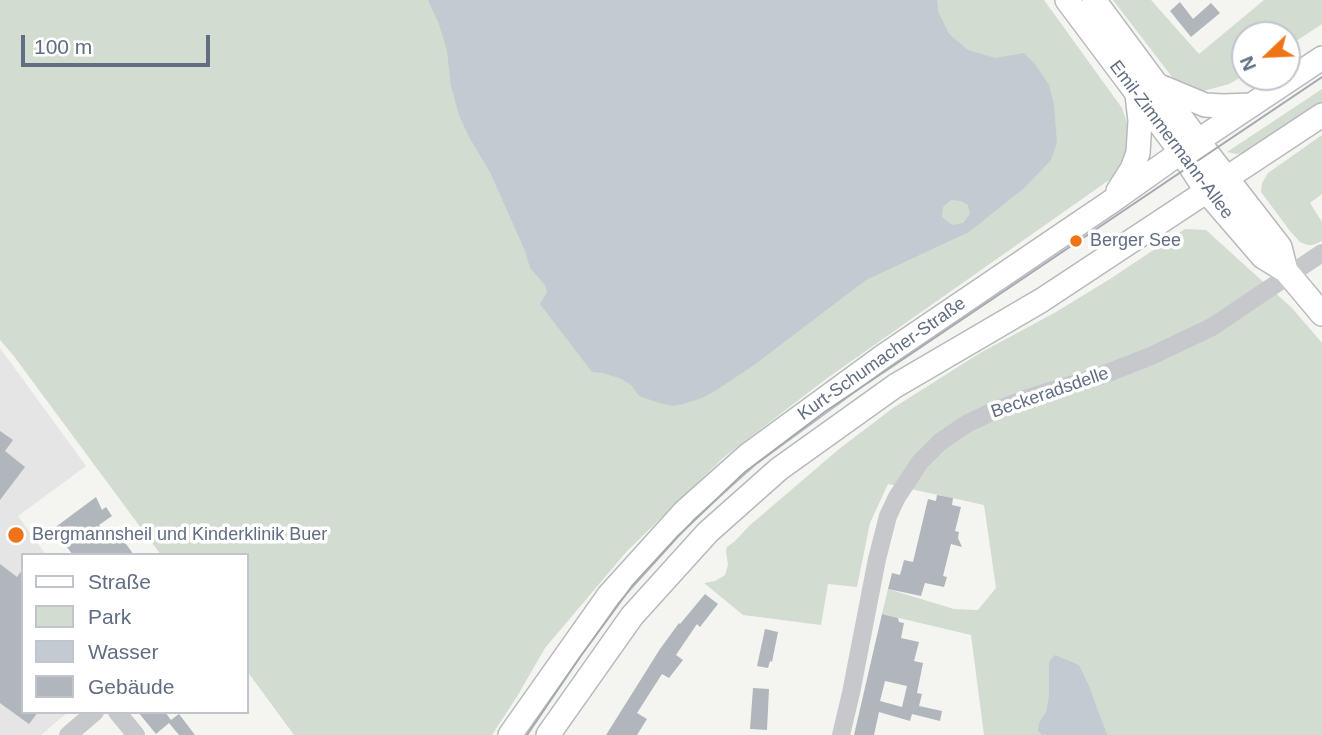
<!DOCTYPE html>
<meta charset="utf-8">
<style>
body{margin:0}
#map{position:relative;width:1322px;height:735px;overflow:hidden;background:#f4f5f0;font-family:Arial,sans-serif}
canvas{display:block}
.legend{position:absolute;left:21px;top:553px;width:228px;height:161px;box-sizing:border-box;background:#fff;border:2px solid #c0c5cd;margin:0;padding:9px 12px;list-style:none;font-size:21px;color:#616d83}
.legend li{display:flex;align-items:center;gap:14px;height:35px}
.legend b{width:35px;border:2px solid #c0c5cd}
.north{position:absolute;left:1231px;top:21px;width:70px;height:70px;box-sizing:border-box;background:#fff;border:2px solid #c0c5cd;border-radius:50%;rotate:247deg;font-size:19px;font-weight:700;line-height:28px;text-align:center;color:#616d83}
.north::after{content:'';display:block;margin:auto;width:24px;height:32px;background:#ef7415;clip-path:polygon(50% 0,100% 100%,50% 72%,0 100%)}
.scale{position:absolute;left:21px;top:35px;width:189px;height:32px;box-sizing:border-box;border:4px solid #616d83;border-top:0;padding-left:9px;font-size:21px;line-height:24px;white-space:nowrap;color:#616d83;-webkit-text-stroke:5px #fff;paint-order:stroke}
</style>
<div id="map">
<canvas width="1322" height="735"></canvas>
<ul class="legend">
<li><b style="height:9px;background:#fff"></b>Straße</li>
<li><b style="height:19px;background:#d3dcd1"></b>Park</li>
<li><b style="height:19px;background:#c3cad1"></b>Wasser</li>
<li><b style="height:19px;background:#b0b6bc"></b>Gebäude</li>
</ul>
<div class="north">N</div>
<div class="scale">100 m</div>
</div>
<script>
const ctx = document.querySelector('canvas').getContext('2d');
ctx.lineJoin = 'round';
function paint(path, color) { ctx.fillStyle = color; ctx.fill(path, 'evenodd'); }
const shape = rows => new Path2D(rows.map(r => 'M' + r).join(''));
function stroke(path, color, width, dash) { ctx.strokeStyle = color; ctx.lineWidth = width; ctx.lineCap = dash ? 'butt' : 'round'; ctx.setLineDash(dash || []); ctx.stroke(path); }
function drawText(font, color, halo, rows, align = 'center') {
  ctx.font = font + ' Arial,sans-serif'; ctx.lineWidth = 7; ctx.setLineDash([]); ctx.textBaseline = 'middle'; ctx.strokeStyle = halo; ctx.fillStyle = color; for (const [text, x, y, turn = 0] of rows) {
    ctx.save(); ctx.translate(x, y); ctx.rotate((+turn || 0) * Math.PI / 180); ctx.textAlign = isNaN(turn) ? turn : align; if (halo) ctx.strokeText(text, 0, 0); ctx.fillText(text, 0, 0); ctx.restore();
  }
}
paint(shape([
 [0,348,86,466,18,516,46,555,23,555,23,712,68,712,41,735,0,735]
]), '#e4e5e4');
paint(shape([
 [0,0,1044,0,1122,108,1133,141,1112,178,826,379,723,458,627,551,545,648,518,695,492,735,294,735,247,671,247,555,161,555,13,355,0,340],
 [1113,0,1151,0,1199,54,1264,0,1322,0,1322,24,1287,47,1287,35,1245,35,1245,75,1229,84,1204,91,1185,86,1172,77],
 [1322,89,1322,106,1252,152,1236,154,1227,152],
 [1322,135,1322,194,1310,203,1322,222,1322,241,1313,245,1307,245,1300,242,1290,231,1261,192,1262,183,1268,173],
 [1185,229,1206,230,1292,308,1322,343,1322,735,984,735,971,635,882,614,888,589,954,609,978,610,996,588,984,505,888,484,870,523,857,587,828,584,821,625,743,615,704,583,715,581,725,575,728,565,726,551,727,547,735,541,749,526,839,449,893,408,980,353,1056,312,1110,279]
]), '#d3dcd1');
paint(shape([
 [428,0,937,0,938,11,949,34,968,50,995,58,1024,53,1035,64,1049,85,1054,104,1057,143,1051,160,1024,188,969,232,866,280,754,365,715,391,702,398,683,404,673,406,659,403,639,396,631,385,622,379,603,373,592,372,540,304,547,292,545,285,530,268,525,251,490,172,469,137,459,115,451,86,447,51,439,24],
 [951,200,961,201,968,205,970,214,963,223,952,225,942,217,943,207],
 [1055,655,1079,665,1089,686,1107,735,1042,735,1038,731,1039,723,1046,712,1049,696,1049,662]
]), '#c3cad1');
paint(shape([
 [1180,2,1193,19,1211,3,1220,13,1191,37,1170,11],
 [0,431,13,440,5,451,25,467,0,500],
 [937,495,953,498,952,505,961,507,955,531,959,532,958,538,962,547,951,544,943,576,947,577,944,587,925,583,921,596,888,589,892,573,900,575,904,560,913,562,928,499,936,501],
 [96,497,102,510,106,507,112,516,99,525,113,544,121,537,134,555,73,555,53,529],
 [0,564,17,577,23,569,23,712,38,712,29,724,0,703],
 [705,594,718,604,700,627,697,624,676,655,683,660,669,678,662,674,637,713,647,719,637,735,606,735,660,649,679,623,680,624],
 [882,614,898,618,899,622,904,623,901,638,919,642,914,661,923,663,917,693,922,694,919,706,942,711,940,721,912,714,910,721,879,712,874,735,854,735],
 [885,681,907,686,902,707,880,701],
 [765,629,778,632,772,662,770,661,768,668,757,666],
 [753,688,769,689,767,730,750,729],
 [138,712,165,712,171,720,179,714,195,735,179,735,169,723,156,734]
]), '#b0b6bc');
const major = shape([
 [1067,0,1181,152,1207,192,1263,257,1286,271,1322,314],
 [1094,0,1208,154,1280,247,1286,271],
 [1157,85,1205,105,1223,106,1251,105],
 [1118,191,1132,169,1138,153,1140,121,1137,94],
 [510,735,609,595,685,511,748,455,882,357,1112,201,1181,152,1322,58],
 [548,735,632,616,708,532,779,469,895,386,1042,300,1322,115]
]);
stroke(major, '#b6b9be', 26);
stroke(shape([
 [117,712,136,735],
 [68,735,95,712],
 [841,735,851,693,877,559,888,516,897,497,920,462,940,442,968,423,994,411,1027,398,1100,376,1151,356,1212,327,1322,253]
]), '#c6c8cc', 18);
stroke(major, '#fff', 23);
stroke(shape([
 [527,735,580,657,632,586,678,536,745,472,826,411,1322,77]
]), '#a5a9b0', 2);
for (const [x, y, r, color] of [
 [1076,241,7,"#ef7415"],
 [16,535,9,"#ef7415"]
]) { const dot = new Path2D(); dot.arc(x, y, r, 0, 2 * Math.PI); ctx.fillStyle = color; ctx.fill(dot); stroke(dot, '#fff', 2.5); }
drawText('18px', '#616d83', '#fff', [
 ["Emil-Zimmermann-Allee",1171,140,53],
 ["Kurt-Schumacher-Straße",882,359,-35],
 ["Beckeradsdelle",1050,393,-19]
]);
drawText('18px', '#616d83', '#fff', [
 ["Berger See",1090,241],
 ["Bergmannsheil und Kinderklinik Buer",32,535]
], 'left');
</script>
